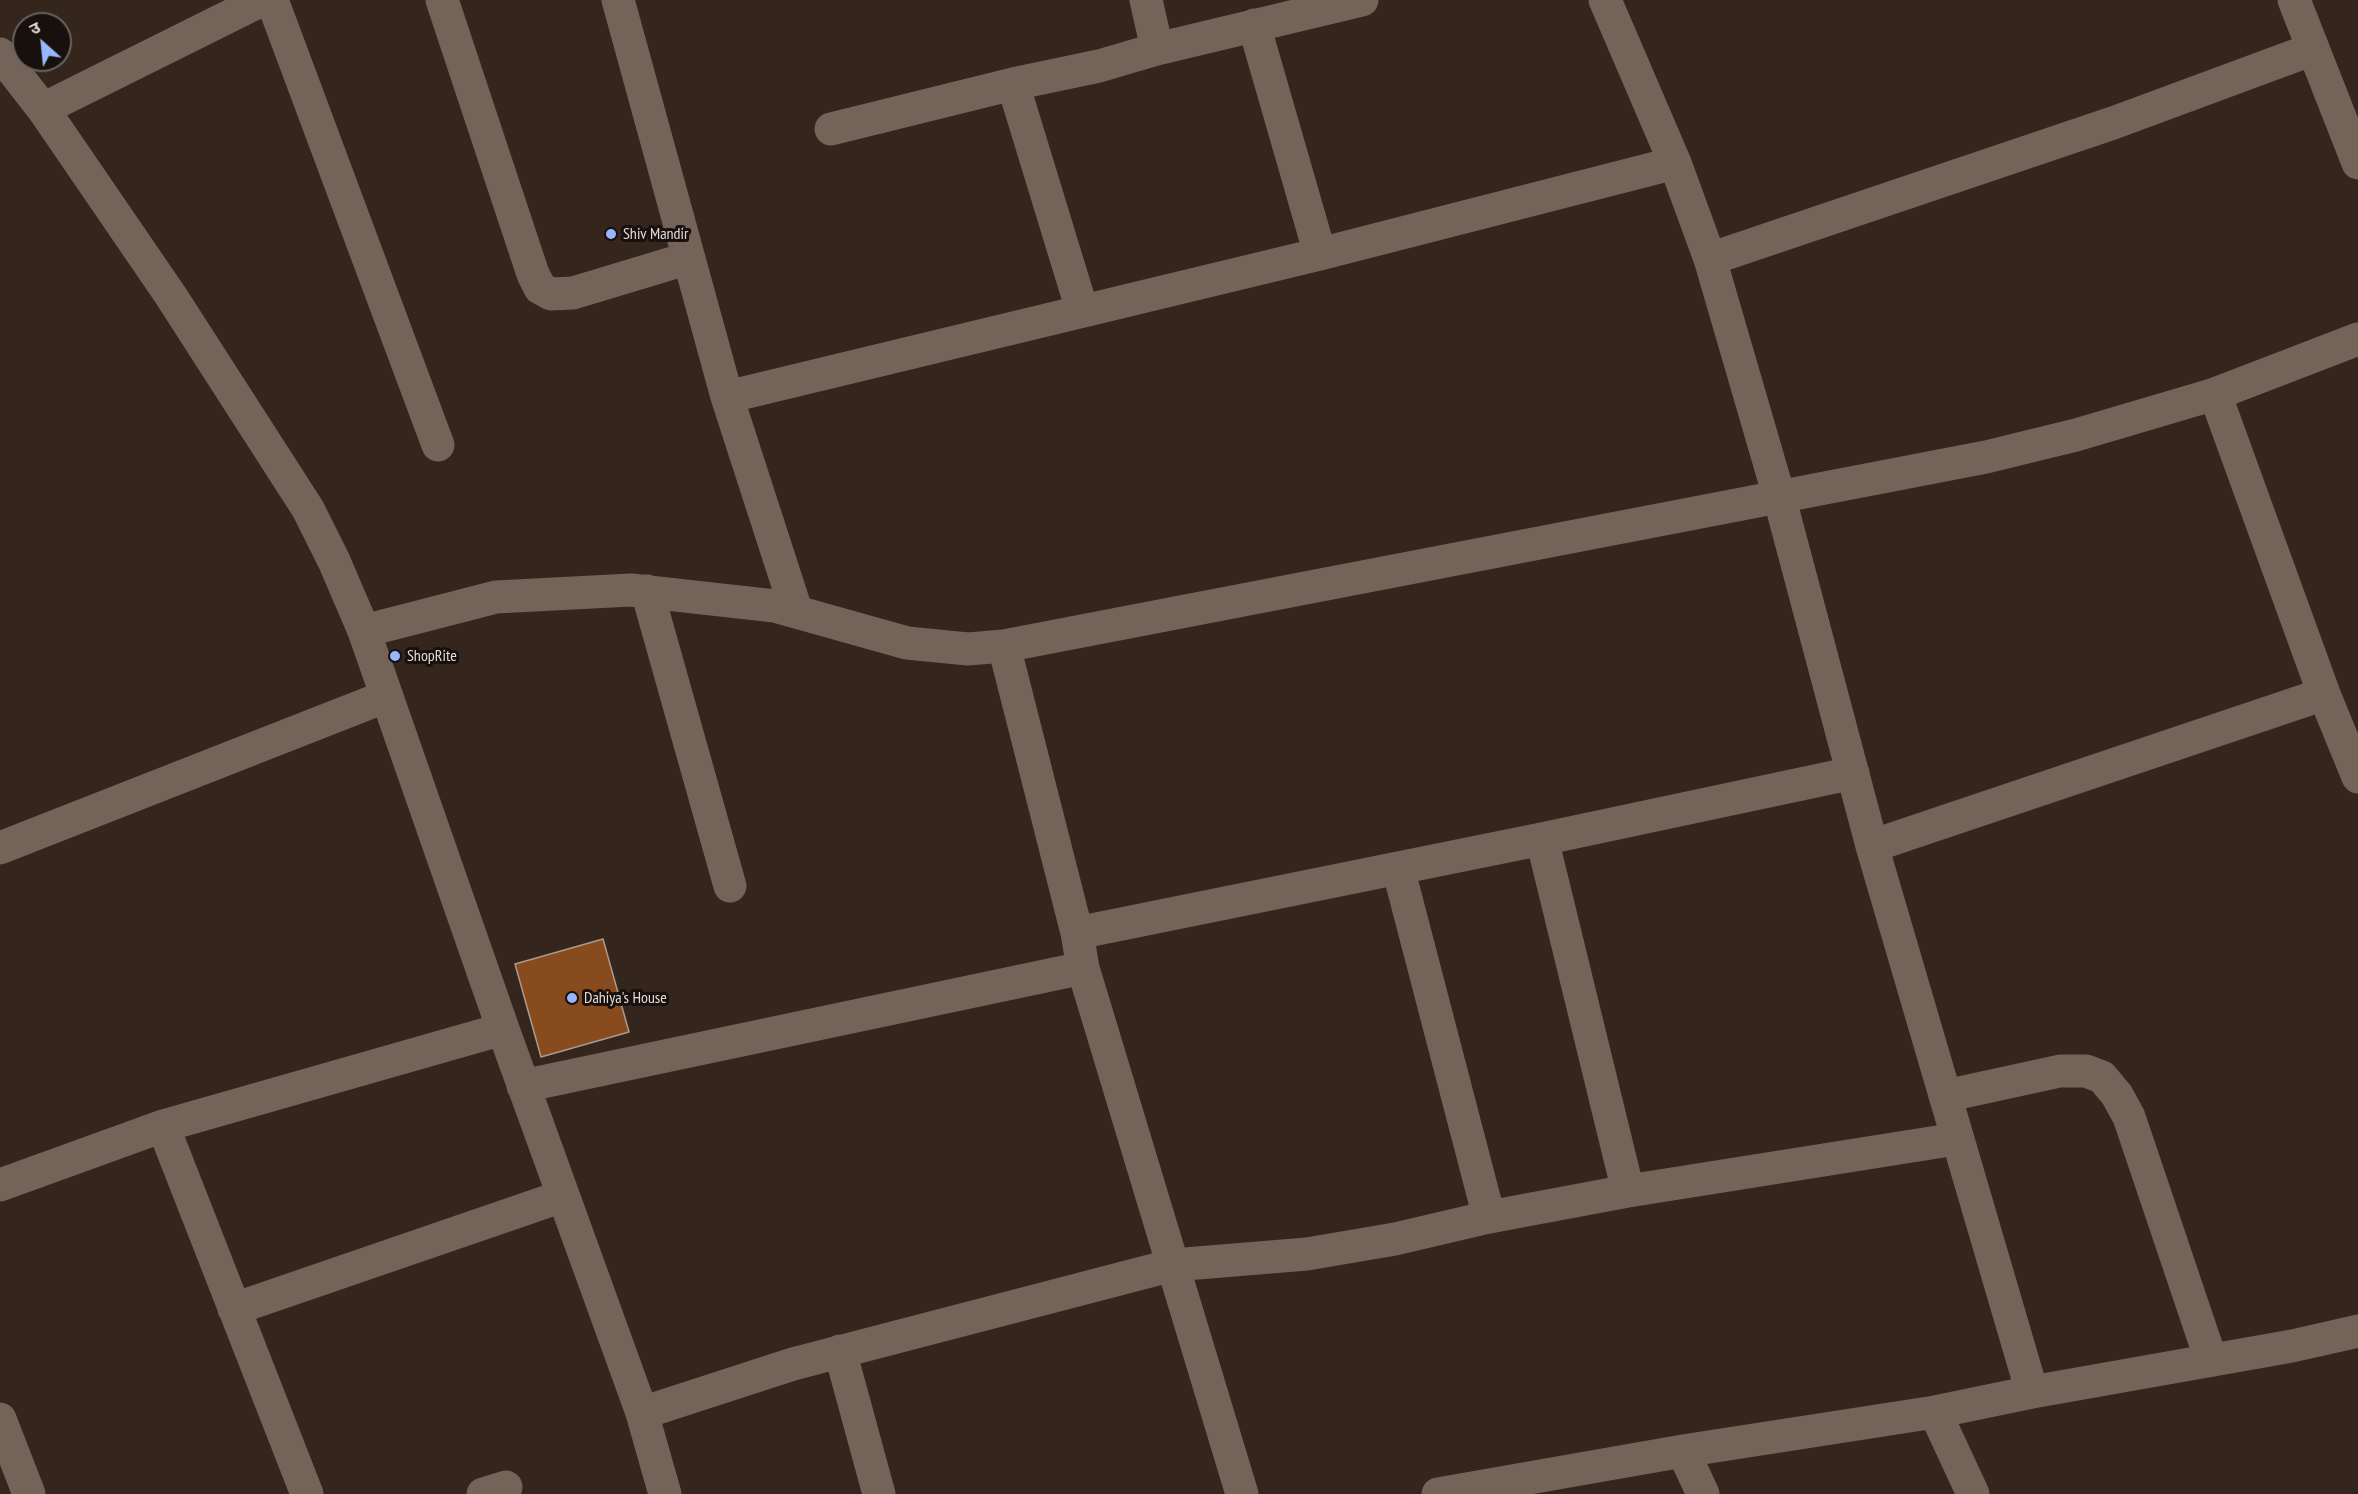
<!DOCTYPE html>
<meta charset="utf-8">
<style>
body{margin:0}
#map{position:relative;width:2358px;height:1494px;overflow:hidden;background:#34261c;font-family:"PT Sans Narrow","Noto Sans Devanagari",sans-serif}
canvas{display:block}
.north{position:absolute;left:12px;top:12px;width:60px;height:60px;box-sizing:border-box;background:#17100c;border:2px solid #69615c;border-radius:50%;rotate:333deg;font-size:16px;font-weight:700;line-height:24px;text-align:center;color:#e5dbd5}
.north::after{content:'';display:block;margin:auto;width:21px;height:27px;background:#97b6fd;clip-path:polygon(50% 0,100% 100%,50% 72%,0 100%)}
</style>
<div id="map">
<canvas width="2358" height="1494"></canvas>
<div class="north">उ</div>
</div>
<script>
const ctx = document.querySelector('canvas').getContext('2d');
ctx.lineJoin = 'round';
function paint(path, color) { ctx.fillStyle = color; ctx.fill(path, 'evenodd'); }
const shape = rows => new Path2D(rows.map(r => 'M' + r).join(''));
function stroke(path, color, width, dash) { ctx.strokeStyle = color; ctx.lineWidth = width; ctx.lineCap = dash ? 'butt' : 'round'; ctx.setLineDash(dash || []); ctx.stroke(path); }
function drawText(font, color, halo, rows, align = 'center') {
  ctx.font = font + ' "PT Sans Narrow",sans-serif'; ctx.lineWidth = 6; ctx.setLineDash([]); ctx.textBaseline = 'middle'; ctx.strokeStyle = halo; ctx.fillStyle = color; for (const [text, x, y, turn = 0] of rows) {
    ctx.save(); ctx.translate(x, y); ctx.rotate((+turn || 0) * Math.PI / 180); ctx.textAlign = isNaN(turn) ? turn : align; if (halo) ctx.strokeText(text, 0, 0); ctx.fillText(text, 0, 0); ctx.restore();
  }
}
const building = shape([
 [603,939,629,1032,541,1057,515,964,603,939]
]);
paint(building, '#874b1e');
stroke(building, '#ac9a8e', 1.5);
stroke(shape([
 [272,0,438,445],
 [442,0,533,274,540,288,551,294,573,293,689,258],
 [618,0,727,397,796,610],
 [1146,0,1157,49],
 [1605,0,1675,163,1710,259,1779,496,1872,846,2032,1392],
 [2294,0,2358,163],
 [1254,25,1320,254],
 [0,54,43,109,171,296,308,509,334,561,364,631,503,1029,642,1413,665,1494],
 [1013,84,1082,310],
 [43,109,262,0],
 [831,129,1013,84,1099,66,1157,49,1362,0],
 [1710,259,2113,123,2313,49],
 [2215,394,2324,694,2358,777],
 [727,397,1320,254,1675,163],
 [647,591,730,886],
 [364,631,496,597,631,590,775,606,907,643,968,649,1004,646,1986,457,2076,435,2215,394,2358,339],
 [1004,646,1077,933,1083,968,1242,1494],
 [1542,839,1628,1191],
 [1872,846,2324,694],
 [0,848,387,696],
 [1398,868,1489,1217],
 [1077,933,1542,839,1853,773],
 [523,1086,1083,968],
 [1945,1096,2060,1071,2086,1071,2102,1077,2117,1095,2129,1117,2211,1360],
 [163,1126,307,1494],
 [0,1185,163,1126,503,1029],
 [234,1309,563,1196],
 [840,1351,879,1494],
 [1935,1412,1973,1494],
 [642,1413,793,1364,1173,1265,1307,1254,1395,1239,1489,1217,1628,1191,1956,1139],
 [0,1419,29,1494],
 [1683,1451,1703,1494],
 [483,1494,506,1487],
 [1438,1494,1683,1451,1935,1412,2032,1392,2292,1346,2358,1331]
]), '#736358', 33);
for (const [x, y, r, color] of [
 [611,234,6,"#97b6fd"],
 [395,656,6,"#97b6fd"],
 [572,998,6,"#97b6fd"]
]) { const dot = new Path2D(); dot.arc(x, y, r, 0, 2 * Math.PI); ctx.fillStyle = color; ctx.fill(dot); stroke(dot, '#17100c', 2); }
drawText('16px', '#e5dbd5', '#17100c', [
 ["Shiv Mandir",623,234],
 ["ShopRite",407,656],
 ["Dahiya's House",584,998]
], 'left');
</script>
